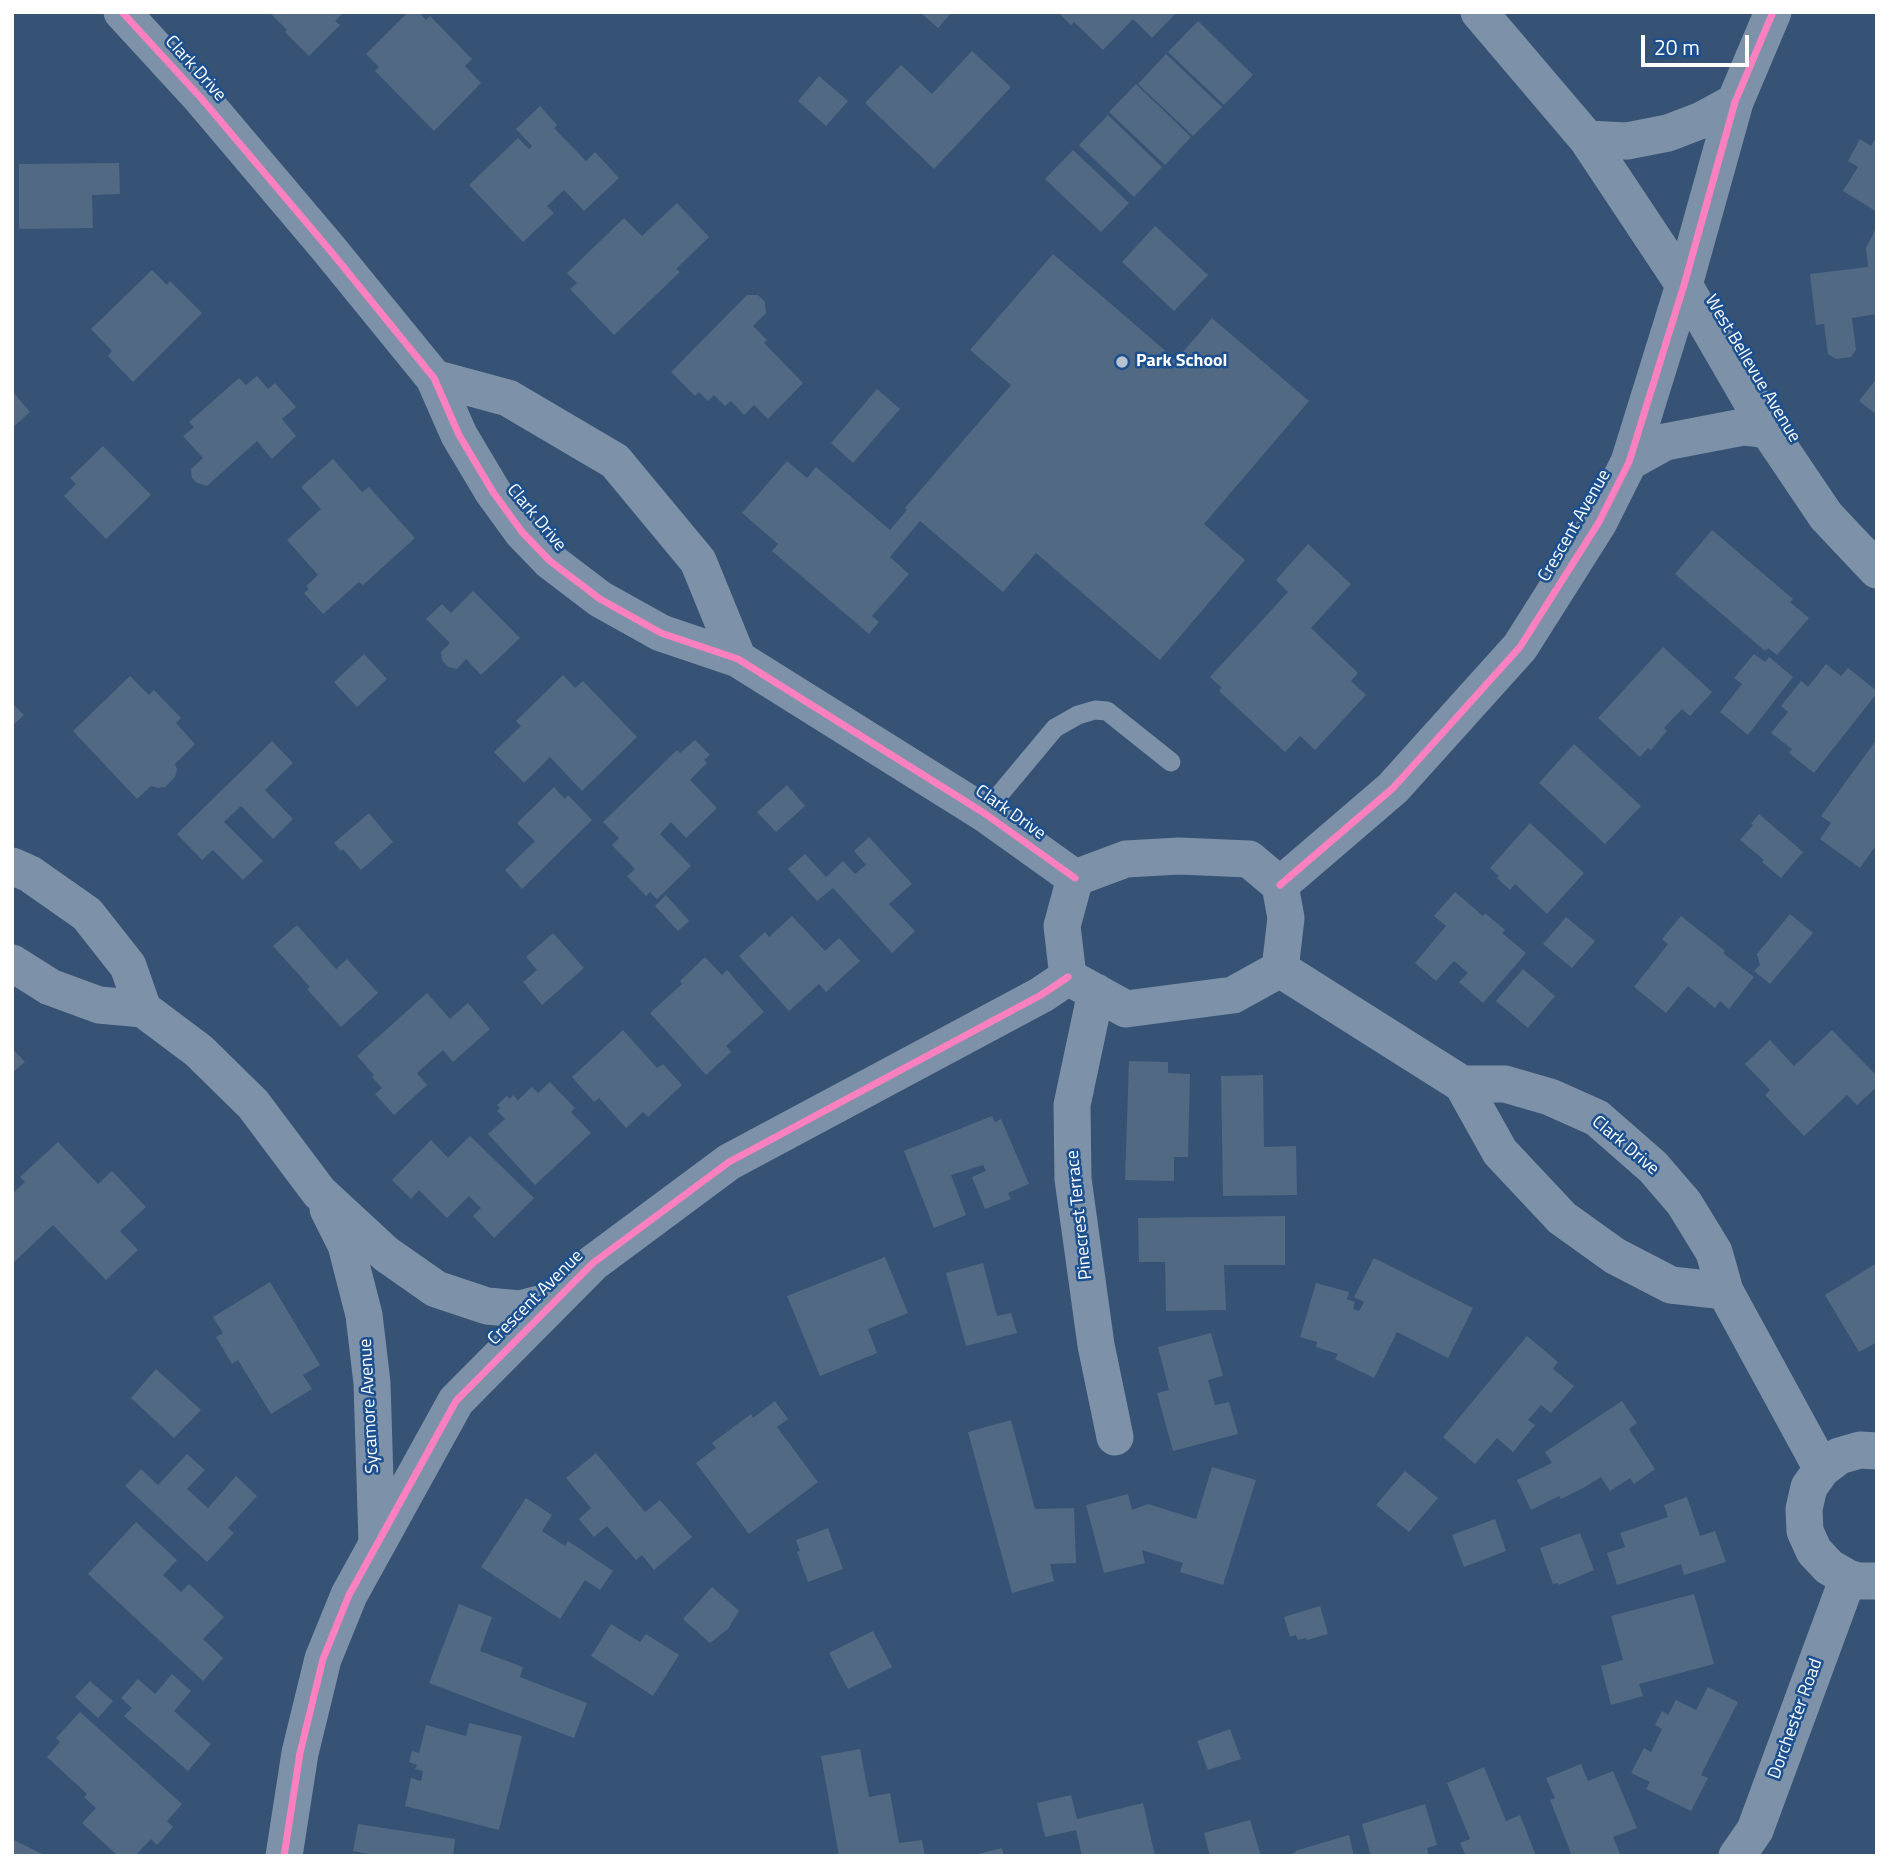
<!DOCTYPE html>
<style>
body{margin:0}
#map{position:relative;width:1889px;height:1868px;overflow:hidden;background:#365274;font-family:"Titillium Web",sans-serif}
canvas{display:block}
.frame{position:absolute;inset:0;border:14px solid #fff;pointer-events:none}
.scale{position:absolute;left:1641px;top:35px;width:108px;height:32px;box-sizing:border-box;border:4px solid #fff;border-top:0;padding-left:9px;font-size:21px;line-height:24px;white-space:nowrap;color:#fff;-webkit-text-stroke:5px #1b4f8f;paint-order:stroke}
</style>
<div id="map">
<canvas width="1889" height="1868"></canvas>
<div class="frame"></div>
<div class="scale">20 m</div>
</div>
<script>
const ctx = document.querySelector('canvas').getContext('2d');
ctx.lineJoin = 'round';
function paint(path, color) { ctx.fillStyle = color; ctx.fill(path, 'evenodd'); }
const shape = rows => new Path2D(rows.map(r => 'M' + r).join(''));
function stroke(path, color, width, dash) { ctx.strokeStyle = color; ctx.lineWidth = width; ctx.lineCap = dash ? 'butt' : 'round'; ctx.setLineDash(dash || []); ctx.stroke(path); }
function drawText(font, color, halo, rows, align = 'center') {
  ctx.font = font + ' "Titillium Web",sans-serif'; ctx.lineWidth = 5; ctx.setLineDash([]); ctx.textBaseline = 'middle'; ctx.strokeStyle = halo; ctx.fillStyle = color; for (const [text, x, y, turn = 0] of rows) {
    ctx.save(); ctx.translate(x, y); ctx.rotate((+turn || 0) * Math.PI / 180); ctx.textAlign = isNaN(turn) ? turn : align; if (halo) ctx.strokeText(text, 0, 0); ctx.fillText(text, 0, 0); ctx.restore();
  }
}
paint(shape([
 [269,12,344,12,335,21,340,25,309,56,285,32,287,30],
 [408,12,419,12,426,20,430,16,472,59,465,66,481,83,434,131,375,71,379,67,366,54],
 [920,12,952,12,938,28],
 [1058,12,1177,12,1152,38,1133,19,1103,50,1074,22,1071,25],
 [1198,21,1253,75,1224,105,1168,52],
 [972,51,1011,87,934,169,865,103,901,65,932,94],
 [1166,54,1222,107,1193,136,1138,84],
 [819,76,848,101,826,126,798,101],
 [1136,84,1191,137,1165,165,1109,112],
 [540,106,557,125,554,128,586,161,595,152,619,178,584,211,564,190,547,206,554,213,523,242,469,185,518,138,529,149,532,146,516,129],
 [1108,115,1162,167,1134,197,1079,145],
 [1877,136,1877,212,1843,191,1858,167,1848,161,1860,139,1871,146],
 [1073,150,1129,203,1101,232,1045,179],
 [119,163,120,194,92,195,93,228,19,229,19,164],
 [677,203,709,237,676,269,680,272,614,335,570,289,577,283,567,273,624,218,642,236],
 [1155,226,1208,275,1174,311,1122,262],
 [1877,226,1877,314,1852,318,1856,350,1851,357,1836,359,1828,354,1824,324,1816,325,1810,274,1868,267,1866,248],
 [1053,254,1176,360,1212,318,1309,401,1204,524,1245,560,1160,660,1036,553,1003,592,920,521,890,557,909,574,872,616,879,622,869,634,772,551,778,544,742,513,787,461,807,478,816,467,890,530,907,510,905,508,1011,385,970,350],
 [152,270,167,285,170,281,202,313,133,382,108,356,112,351,91,329],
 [747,295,758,295,765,302,766,313,753,326,767,340,764,343,803,383,768,419,754,405,744,415,731,401,725,406,714,395,708,401,699,392,695,396,671,372],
 [257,376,268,389,275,383,296,407,282,419,296,436,272,459,257,441,207,486,197,483,192,478,191,469,203,458,183,436,194,427,189,422,239,378,246,385],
 [1877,378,1877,415,1859,401],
 [877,389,900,409,853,463,831,443],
 [12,391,30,412,12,428],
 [103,446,151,495,106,539,64,496,76,484,70,478],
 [333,459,362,492,369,487,415,538,363,585,359,582,323,614,304,593,309,589,306,586,318,575,287,540,321,509,301,487],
 [1712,530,1793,599,1790,602,1809,618,1777,655,1768,648,1765,651,1675,574],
 [1308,544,1351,584,1311,628,1358,673,1351,681,1366,695,1315,750,1300,736,1285,752,1219,691,1222,688,1210,677,1288,592,1276,580],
 [473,591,520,638,481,675,466,659,457,669,448,667,442,660,441,652,450,643,426,619,442,604,451,613],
 [1663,647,1712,692,1690,716,1682,709,1664,728,1667,731,1651,750,1648,748,1640,757,1598,718],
 [364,654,387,679,357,707,334,682],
 [1754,654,1765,662,1769,657,1793,677,1748,735,1720,712,1742,684,1734,678],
 [1826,664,1841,676,1848,668,1877,691,1877,693,1814,773,1789,753,1792,749,1771,733,1788,712,1781,706,1801,681,1808,687],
 [563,675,575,688,583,681,637,737,582,791,550,757,524,783,494,752,521,726,516,721],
 [130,676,149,695,154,690,181,718,176,723,195,744,175,764,177,769,175,777,165,787,158,788,151,786,137,799,73,731],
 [12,703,24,715,12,726],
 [1877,739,1877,844,1860,868,1820,839,1831,823,1821,816],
 [695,740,710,755,704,760,707,763,690,780,717,808,686,838,671,822,660,834,691,866,657,899,650,892,646,896,627,876,635,869,612,845,619,838,603,822,677,750,680,753],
 [272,741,293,763,265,790,293,819,273,839,241,806,224,822,263,861,243,880,213,850,202,860,177,834],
 [1574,744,1641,806,1605,844,1539,783],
 [787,785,805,806,776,832,757,812],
 [554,787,565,799,568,795,592,820,522,889,505,870,535,841,517,823],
 [369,813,393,842,361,870,343,849,341,851,334,843],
 [1759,814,1803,852,1781,878,1762,862,1764,860,1740,840,1753,825,1751,824],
 [1530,823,1584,873,1547,914,1515,884,1510,890,1497,878,1499,876,1490,868],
 [869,837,912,884,889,904,915,931,892,953,833,888,817,901,788,869,805,854,826,877,843,861,855,874,866,865,854,851],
 [1455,892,1483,916,1485,913,1505,930,1502,933,1526,953,1483,1003,1459,982,1468,973,1454,961,1436,981,1415,963,1446,926,1434,916],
 [666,895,689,921,678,931,655,906],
 [1790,914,1813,933,1770,984,1754,971,1760,965,1757,954],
 [792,916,825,951,839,938,860,961,826,992,819,984,789,1011,739,956,765,932,769,937],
 [1681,916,1725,951,1723,953,1754,977,1729,1009,1720,1001,1715,1008,1688,986,1666,1013,1634,987,1668,944,1662,939],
 [1566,917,1595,941,1572,968,1543,944],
 [297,925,336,969,347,959,378,993,341,1027,307,989,310,987,273,946],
 [553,933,584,968,542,1005,523,982,537,970,526,957],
 [705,957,722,975,727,970,764,1012,726,1046,731,1052,706,1075,650,1013,682,984,680,981],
 [1523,969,1555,996,1528,1028,1496,1001],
 [427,993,450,1019,468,1003,490,1029,453,1062,443,1050,417,1073,427,1085,394,1115,375,1094,382,1088,372,1077,374,1075,357,1056],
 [623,1030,657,1068,663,1064,682,1085,648,1117,643,1112,626,1128,599,1098,594,1102,572,1077],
 [1832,1030,1877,1076,1877,1087,1857,1105,1847,1095,1804,1136,1765,1095,1770,1090,1745,1064,1770,1040,1794,1066],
 [12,1048,25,1062,12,1073],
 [1129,1061,1168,1062,1168,1073,1190,1074,1188,1157,1174,1157,1174,1181,1125,1180],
 [1263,1075,1264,1147,1296,1146,1297,1195,1223,1196,1221,1076],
 [550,1082,575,1108,571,1112,591,1133,535,1185,488,1134,505,1119,497,1111,500,1108,497,1105,507,1096,510,1099,513,1095,518,1100,532,1087,538,1093],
 [992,1116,995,1122,1001,1119,1029,1184,1008,1193,1011,1199,985,1209,972,1177,986,1171,983,1165,951,1175,966,1215,934,1228,904,1151],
 [470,1136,534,1198,494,1238,473,1216,481,1208,469,1196,447,1218,419,1190,411,1199,392,1180,431,1140,448,1158],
 [58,1142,98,1184,112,1171,146,1207,120,1231,138,1250,106,1280,53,1225,12,1264,12,1194,25,1182,20,1177],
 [1285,1216,1285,1265,1224,1265,1226,1310,1166,1311,1165,1262,1139,1262,1138,1218],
 [885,1257,908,1313,868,1329,877,1353,820,1376,787,1296],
 [1374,1258,1473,1308,1448,1358,1397,1332,1374,1378,1335,1359,1338,1354,1316,1347,1317,1342,1300,1337,1316,1283,1349,1292,1347,1299,1355,1302,1353,1309,1359,1311,1364,1302,1354,1297],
 [983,1263,997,1316,1011,1313,1017,1333,966,1346,946,1273],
 [1877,1263,1877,1342,1859,1352,1825,1295],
 [270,1282,320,1365,303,1375,312,1389,271,1414,238,1360,232,1364,216,1337,223,1333,213,1317],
 [1211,1333,1223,1376,1208,1380,1215,1405,1229,1402,1238,1434,1173,1451,1157,1393,1169,1390,1158,1347],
 [1527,1336,1558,1362,1553,1369,1574,1386,1551,1413,1541,1405,1528,1420,1535,1425,1513,1452,1497,1438,1475,1464,1443,1437],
 [156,1369,201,1410,174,1438,131,1398],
 [775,1401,788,1419,777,1427,818,1482,749,1534,696,1463,716,1448,712,1443,751,1414,753,1418],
 [1622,1401,1637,1423,1629,1429,1655,1469,1634,1484,1630,1478,1610,1491,1601,1477,1585,1487,1561,1499,1559,1496,1531,1510,1517,1480,1552,1463,1545,1452],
 [1011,1420,1035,1509,1074,1508,1076,1563,1050,1564,1054,1581,1012,1593,968,1432],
 [596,1453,645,1512,660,1500,692,1537,654,1570,642,1555,636,1560,607,1526,594,1537,579,1519,591,1508,566,1478],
 [187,1454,205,1470,187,1489,208,1508,236,1476,257,1496,228,1528,234,1533,207,1562,125,1486,141,1469,158,1485],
 [1212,1467,1256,1480,1223,1585,1180,1572,1183,1563,1142,1550,1145,1563,1104,1573,1086,1505,1128,1494,1132,1510,1148,1504,1196,1519],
 [1405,1471,1438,1498,1409,1532,1376,1505],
 [1687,1497,1700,1536,1715,1531,1726,1562,1684,1575,1681,1564,1617,1585,1607,1553,1625,1547,1620,1533,1668,1517,1664,1505],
 [526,1498,552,1515,542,1531,565,1546,568,1541,613,1571,600,1590,585,1580,560,1619,481,1567],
 [1495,1519,1506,1551,1464,1567,1452,1535],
 [136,1522,177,1560,163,1575,181,1592,189,1584,224,1617,203,1639,223,1658,203,1681,88,1574],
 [828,1528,843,1569,808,1582,797,1552,800,1551,796,1540],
 [1580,1533,1594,1570,1559,1585,1558,1583,1553,1584,1540,1548],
 [712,1587,739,1611,728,1629,710,1643,683,1619],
 [1694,1594,1714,1664,1639,1684,1643,1696,1611,1705,1601,1666,1623,1660,1611,1616],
 [459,1604,492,1617,480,1651,523,1667,520,1677,587,1703,574,1738,429,1683],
 [1320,1606,1328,1634,1307,1640,1306,1638,1298,1640,1296,1635,1290,1637,1284,1617],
 [611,1624,640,1642,646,1634,679,1655,653,1696,591,1656],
 [873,1631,892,1667,848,1689,829,1653],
 [172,1674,191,1691,174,1711,211,1744,188,1771,124,1716,132,1708,121,1698,138,1679,155,1694],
 [90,1681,113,1701,98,1718,75,1697],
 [1708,1687,1738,1702,1701,1775,1708,1778,1691,1811,1646,1789,1650,1782,1631,1773,1644,1748,1651,1752,1662,1729,1655,1725,1662,1711,1668,1715,1676,1700,1696,1710],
 [80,1712,182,1804,167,1821,173,1827,157,1845,151,1839,135,1856,118,1856,82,1823,96,1808,84,1797,87,1794,47,1757,60,1742,56,1738],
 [469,1723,522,1736,499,1830,405,1806,411,1778,421,1781,423,1771,415,1769,417,1765,409,1762,412,1751,419,1753,426,1725,466,1736],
 [1230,1729,1241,1759,1208,1770,1197,1741],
 [860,1749,869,1797,890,1793,899,1843,922,1840,925,1856,839,1856,821,1756],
 [1581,1764,1588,1781,1613,1771,1637,1828,1613,1837,1621,1856,1572,1856,1550,1800,1555,1798,1546,1778],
 [1484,1767,1506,1821,1520,1815,1536,1856,1466,1856,1460,1843,1470,1839,1447,1783],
 [1071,1795,1077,1819,1143,1803,1155,1856,1082,1856,1076,1830,1045,1837,1037,1803],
 [1425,1804,1437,1845,1427,1848,1429,1856,1371,1856,1362,1824],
 [1250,1820,1261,1856,1210,1856,1204,1833],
 [358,1824,455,1839,453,1856,367,1856,367,1854,353,1851],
 [1349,1835,1354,1856,1286,1856,1296,1852,1295,1851],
 [12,1839,46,1856,12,1856],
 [1002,1848,1004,1856,974,1856,974,1855]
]), '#526984');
stroke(shape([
 [984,813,1055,728,1078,715,1095,710,1107,711,1171,762]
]), '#7d92a8', 19);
stroke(shape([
 [122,12,201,98,328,248,434,378,459,435,493,492,522,532,550,561,600,599,661,633,738,659,984,813,1075,878],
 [1479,12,1587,139,1684,285,1768,430,1826,516,1877,570],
 [1587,139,1627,141,1668,133,1702,120,1735,102],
 [434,378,508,398,615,461,698,561,738,659],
 [1629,462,1665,442,1743,427,1768,430],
 [1179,856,1249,859,1280,885,1286,918,1280,969,1233,995,1126,1009,1068,977,1062,926,1075,878,1126,859,1179,856],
 [12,866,30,874,87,914,128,966,143,1009],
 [1280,885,1393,788,1520,647,1599,522,1629,462,1684,285,1735,102,1773,12],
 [12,963,50,987,99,1005,143,1009,199,1051,253,1104,319,1192,386,1254,436,1289,487,1306,520,1309,555,1300],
 [1280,969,1462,1084,1500,1152,1562,1218,1615,1256,1671,1285,1725,1291],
 [1096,992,1072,1105,1073,1179,1096,1345,1115,1437],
 [1462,1084,1505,1084,1550,1097,1597,1118,1653,1167,1684,1203,1714,1252,1725,1291,1822,1469],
 [328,1209,346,1245,364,1315,372,1383,377,1543],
 [1877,1451,1860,1450,1839,1456,1822,1469,1809,1487,1804,1509,1805,1531,1814,1551,1829,1567,1848,1578,1859,1581,1877,1581],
 [284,1856,300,1753,323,1659,349,1595,456,1401,593,1263,729,1162,1041,995,1068,977],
 [1737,1856,1755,1830,1848,1578]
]), '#7d92a8', 37);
stroke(shape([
 [122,12,201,98,328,248,434,378,459,435,493,492,522,532,550,561,600,599,661,633,738,659,984,813,1075,878],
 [1280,885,1393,788,1520,647,1599,522,1629,462,1684,285,1735,102,1773,12],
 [284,1856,300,1753,323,1659,349,1595,456,1401,593,1263,729,1162,1041,995,1068,977]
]), '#ff80c0', 7);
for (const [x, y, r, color] of [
 [1122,362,7,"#b9c2ce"]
]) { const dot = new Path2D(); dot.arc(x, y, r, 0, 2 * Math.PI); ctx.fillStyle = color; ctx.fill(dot); stroke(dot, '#1b4f8f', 2.5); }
drawText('18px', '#fff', '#1b4f8f', [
 ["Clark Drive",195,69,48],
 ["West Bellevue Avenue",1752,369,59],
 ["Clark Drive",536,518,50],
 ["Crescent Avenue",1575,526,-60],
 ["Clark Drive",1010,813,35],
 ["Clark Drive",1625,1146,40],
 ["Pinecrest Terrace",1080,1215,-96],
 ["Crescent Avenue",536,1298,-45],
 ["Sycamore Avenue",370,1406,-93],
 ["Dorchester Road",1796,1719,-70]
]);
drawText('bold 18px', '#fff', '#1b4f8f', [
 ["Park School",1136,362]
], 'left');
</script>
